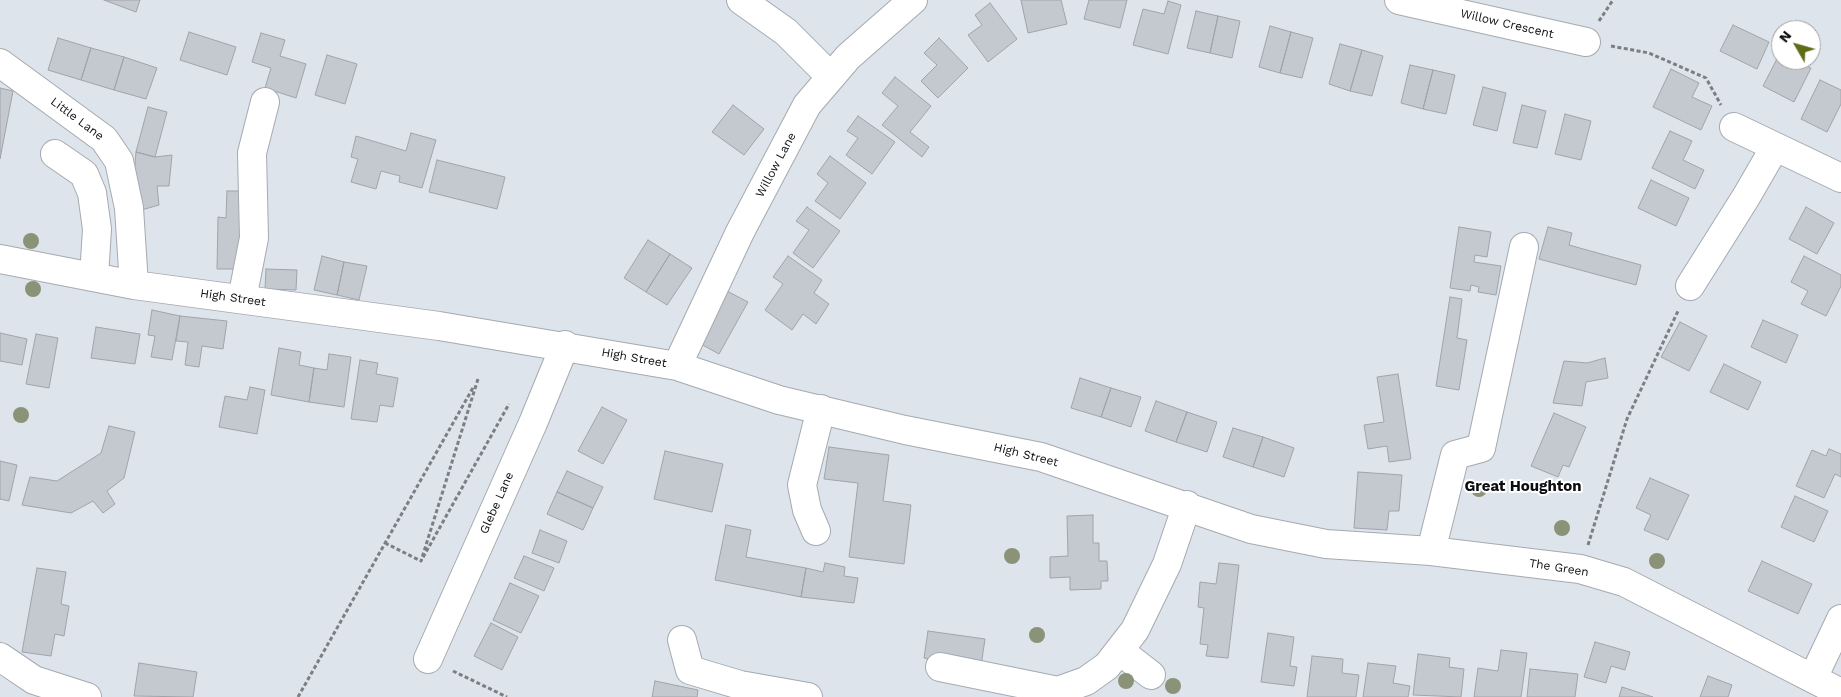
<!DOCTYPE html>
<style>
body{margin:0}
#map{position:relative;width:1841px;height:697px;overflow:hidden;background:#dee4eb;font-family:"Work Sans",sans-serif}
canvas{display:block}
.north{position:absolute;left:1771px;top:20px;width:50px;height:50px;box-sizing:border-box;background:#fff;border:1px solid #9e9e9f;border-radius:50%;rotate:308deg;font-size:14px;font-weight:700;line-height:20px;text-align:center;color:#0c0d10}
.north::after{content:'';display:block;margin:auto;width:18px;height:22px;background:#5f6d18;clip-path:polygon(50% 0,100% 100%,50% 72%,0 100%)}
</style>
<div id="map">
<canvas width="1841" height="697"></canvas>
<div class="north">N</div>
</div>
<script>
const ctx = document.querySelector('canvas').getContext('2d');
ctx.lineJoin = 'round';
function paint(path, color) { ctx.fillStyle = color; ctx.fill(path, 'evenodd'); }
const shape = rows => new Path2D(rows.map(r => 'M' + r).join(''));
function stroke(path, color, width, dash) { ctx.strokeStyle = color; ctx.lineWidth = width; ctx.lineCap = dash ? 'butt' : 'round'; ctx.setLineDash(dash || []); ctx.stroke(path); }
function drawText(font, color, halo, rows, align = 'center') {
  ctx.font = font + ' "Work Sans",sans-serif'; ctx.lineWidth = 4; ctx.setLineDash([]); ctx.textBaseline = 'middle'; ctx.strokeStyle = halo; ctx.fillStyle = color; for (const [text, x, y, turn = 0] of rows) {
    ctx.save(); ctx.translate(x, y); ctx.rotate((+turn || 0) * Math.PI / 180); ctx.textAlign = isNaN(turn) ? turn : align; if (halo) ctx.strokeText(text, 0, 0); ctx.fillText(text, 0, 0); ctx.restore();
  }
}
const building = shape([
 [104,0,140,0,136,12,104,0],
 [1021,0,1061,0,1067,24,1028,33,1021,0],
 [1089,0,1127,0,1120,28,1084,19,1089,0],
 [1168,1,1181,5,1168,54,1133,45,1143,9,1164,14,1168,1],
 [990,3,1017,39,988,62,968,35,982,25,975,15,990,3],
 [1196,11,1218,16,1210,53,1187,48,1196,11],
 [1218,16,1240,21,1232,58,1210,53,1218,16],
 [1733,25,1769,42,1757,69,1720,51,1733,25],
 [1270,26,1291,32,1280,73,1259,67,1270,26],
 [189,32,236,47,227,75,180,60,189,32],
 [1291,32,1313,38,1302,78,1280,73,1291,32],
 [261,33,285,40,280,56,306,64,296,98,265,88,271,68,252,62,261,33],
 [58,38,91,48,81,80,48,70,58,38],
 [939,38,968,68,938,98,921,81,937,65,924,53,939,38],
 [1340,44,1362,50,1350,91,1329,84,1340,44],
 [91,48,124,57,114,90,81,80,91,48],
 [1362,50,1383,56,1372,96,1350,91,1362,50],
 [1780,53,1781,60,1795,60,1811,68,1794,102,1763,86,1780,53],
 [327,55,357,64,345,104,315,95,327,55],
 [124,57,157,68,146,99,114,90,124,57],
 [1410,65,1433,70,1423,109,1401,103,1410,65],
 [1671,69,1699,83,1692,97,1712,106,1701,130,1653,107,1671,69],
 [1433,70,1455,75,1446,114,1423,109,1433,70],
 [895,77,931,106,910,132,929,147,922,157,882,125,898,106,882,93,895,77],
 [1820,80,1841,90,1841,104,1827,132,1801,119,1820,80],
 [1483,87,1506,93,1497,131,1473,125,1483,87],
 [0,88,13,91,0,159,0,88],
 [733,105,764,129,744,155,712,132,733,105],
 [1522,105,1546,111,1537,148,1513,143,1522,105],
 [148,107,167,112,155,157,136,152,148,107],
 [1565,114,1591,121,1581,160,1555,154,1565,114],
 [858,116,895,142,872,174,846,155,858,138,847,131,858,116],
 [1670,131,1692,141,1683,160,1704,170,1695,189,1652,168,1670,131],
 [411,133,436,140,422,188,399,182,400,176,381,171,376,189,351,182,358,159,351,157,356,136,406,151,411,133],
 [136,152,155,157,172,155,169,186,157,186,159,205,138,211,133,188,136,152],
 [830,156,866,183,840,219,815,201,828,183,817,174,830,156],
 [437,160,505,177,497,209,429,192,437,160],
 [1651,180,1689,198,1676,226,1638,208,1651,180],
 [227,191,245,191,243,269,217,269,218,217,226,218,227,191],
 [807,207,840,231,813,268,793,253,809,230,796,221,807,207],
 [1806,207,1834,223,1817,254,1789,239,1806,207],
 [1459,227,1491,232,1487,257,1475,255,1474,262,1501,266,1496,295,1478,292,1479,287,1471,285,1470,291,1450,288,1459,227],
 [1548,227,1572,233,1569,245,1641,265,1636,285,1539,259,1548,227],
 [648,240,670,254,646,292,624,278,648,240],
 [670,254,692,268,667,305,646,292,670,254],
 [322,256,344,262,337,295,314,290,322,256],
 [788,256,822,280,814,293,829,304,816,324,803,314,792,330,765,310,783,284,773,277,788,256],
 [1804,256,1841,275,1841,286,1826,316,1801,304,1808,291,1791,282,1804,256],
 [344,262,367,266,359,300,337,295,344,262],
 [266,269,297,270,296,290,265,289,266,269],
 [727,291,748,302,719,354,699,343,727,291],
 [1450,297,1462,299,1457,338,1467,340,1459,390,1436,386,1450,297],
 [152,310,180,316,172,360,151,357,155,336,148,335,152,310],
 [180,316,227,321,223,349,202,346,199,367,185,365,188,342,176,341,180,316],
 [1763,320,1798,335,1786,363,1751,347,1763,320],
 [1680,322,1707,336,1689,371,1661,357,1680,322],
 [96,327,140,334,135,364,91,358,96,327],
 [0,333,27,339,22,365,0,361,0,333],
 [36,334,58,338,49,388,26,384,36,334],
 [279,348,301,352,299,365,314,368,309,402,271,395,279,348],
 [329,354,351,357,344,407,309,402,314,368,327,370,329,354],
 [1605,358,1608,378,1586,382,1582,406,1553,403,1564,361,1587,363,1605,358],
 [360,360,378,363,376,374,398,378,393,407,380,405,377,422,351,419,360,360],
 [1724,364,1761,382,1748,410,1710,392,1724,364],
 [1398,374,1411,459,1389,462,1387,446,1368,449,1364,425,1384,422,1377,377,1398,374],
 [1080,378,1111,388,1101,417,1071,408,1080,378],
 [250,387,265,390,257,434,219,427,225,396,247,400,250,387],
 [1111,388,1141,397,1131,427,1101,417,1111,388],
 [1156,401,1187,412,1176,442,1145,431,1156,401],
 [602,407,627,420,603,464,578,451,602,407],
 [1187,412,1217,422,1207,452,1176,442,1187,412],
 [1554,413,1586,427,1569,467,1563,465,1558,477,1531,466,1554,413],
 [109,426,135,432,124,478,107,491,115,504,103,513,93,501,71,513,22,505,30,477,57,481,101,453,109,426],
 [1233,428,1263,437,1253,467,1223,457,1233,428],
 [1263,437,1294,448,1284,477,1253,467,1263,437],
 [829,447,889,455,883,501,911,505,904,564,849,557,858,483,824,479,829,447],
 [1829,449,1841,454,1841,477,1835,474,1824,498,1796,486,1812,450,1826,456,1829,449],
 [665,451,723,464,712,512,654,499,665,451],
 [0,461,17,465,9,501,0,499,0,461],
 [567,471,603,487,593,508,557,492,567,471],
 [1358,472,1402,475,1399,511,1389,511,1387,530,1354,528,1358,472],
 [1650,478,1689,495,1668,540,1644,530,1651,515,1636,508,1650,478],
 [557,492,593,508,583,530,547,514,557,492],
 [1795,496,1828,511,1814,542,1781,527,1795,496],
 [1093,515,1093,543,1099,543,1099,561,1107,561,1108,581,1101,581,1101,589,1070,590,1070,577,1050,578,1050,557,1068,556,1067,516,1093,515],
 [726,525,751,530,746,557,806,568,801,597,715,580,726,525],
 [540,530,567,541,559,563,532,553,540,530],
 [524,556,554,568,544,591,514,578,524,556],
 [1762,561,1812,584,1798,614,1748,591,1762,561],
 [825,563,845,567,844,576,858,578,854,603,801,597,806,568,823,572,825,563],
 [1219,563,1239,565,1228,658,1206,656,1208,645,1200,644,1204,608,1198,607,1200,582,1216,584,1219,563],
 [37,568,66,572,61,604,69,606,64,636,55,634,51,656,22,652,37,568],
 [510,583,539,596,521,633,493,620,510,583],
 [491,623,518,637,502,670,474,656,491,623],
 [928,631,985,639,981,666,924,658,928,631],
 [1268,633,1294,637,1290,666,1297,667,1294,686,1261,682,1268,633],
 [1595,642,1630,652,1625,670,1611,666,1606,683,1584,677,1595,642],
 [1501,650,1527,653,1521,697,1474,697,1478,668,1498,671,1501,650],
 [1418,654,1450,658,1449,667,1464,669,1461,697,1413,695,1418,654],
 [1312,656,1343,659,1342,673,1359,675,1356,697,1307,697,1312,656],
 [139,663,197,672,193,697,134,696,139,663],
 [1368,663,1396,666,1393,683,1410,686,1408,697,1363,697,1368,663],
 [1530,669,1578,674,1575,697,1527,697,1530,669],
 [1708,676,1732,685,1728,697,1700,697,1708,676],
 [655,681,698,690,697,697,652,697,655,681],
 [1622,687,1653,697,1619,697,1622,687]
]);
paint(building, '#c4c9cf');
stroke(building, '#9fa4aa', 1);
const minor = shape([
 [1399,0,1586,42],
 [0,63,104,139,119,161,129,208,134,285],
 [831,77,848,57,913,0],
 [1734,127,1841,178],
 [55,154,84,174,92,193,97,229,94,277],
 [0,259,134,285,439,326,677,366,779,400,905,430,1041,457,1251,529,1326,544,1431,551,1580,569,1624,582,1841,693],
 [1690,286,1746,197,1775,147],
 [242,299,254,238,252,153,265,102],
 [677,366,740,232,807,105,831,77,786,32,741,0],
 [816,531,807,510,802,485,821,409],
 [1431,551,1455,455,1481,448,1524,247],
 [682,640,690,670,740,685,808,697],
 [1120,651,1151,675],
 [0,657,34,680,87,697],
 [428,659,533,423,565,345],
 [940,667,1058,691,1086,681,1107,666,1135,630,1167,564,1187,505],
 [1813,678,1841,619]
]);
stroke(minor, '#a5aab0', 30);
stroke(shape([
 [1599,21,1613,0],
 [1611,46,1649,53,1706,78,1721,105],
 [478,379,421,561,509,404],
 [385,543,421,561],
 [1588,545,1627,419,1678,311],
 [453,671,507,697],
 [298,697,474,386]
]), '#7b7f84', 3, [4, 2.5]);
stroke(minor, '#fff', 28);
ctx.fillStyle = '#8a9378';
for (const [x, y] of [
 [31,241],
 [33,289],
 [21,415],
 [1479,489],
 [1562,528],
 [1012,556],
 [1657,561],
 [1037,635],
 [1126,681],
 [1173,686]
]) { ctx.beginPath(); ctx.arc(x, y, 8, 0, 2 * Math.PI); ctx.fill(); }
drawText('12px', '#0c0d10', '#fff', [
 ["Willow Crescent",1507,24,13],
 ["Little Lane",77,119,37],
 ["Willow Lane",776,165,-62],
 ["High Street",233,298,8],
 ["High Street",634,358,10],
 ["High Street",1026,455,14],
 ["Glebe Lane",497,503,-66],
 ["The Green",1559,568,9]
]);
drawText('bold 15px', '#0c0d10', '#fff', [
 ["Great Houghton",1523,487]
]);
</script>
